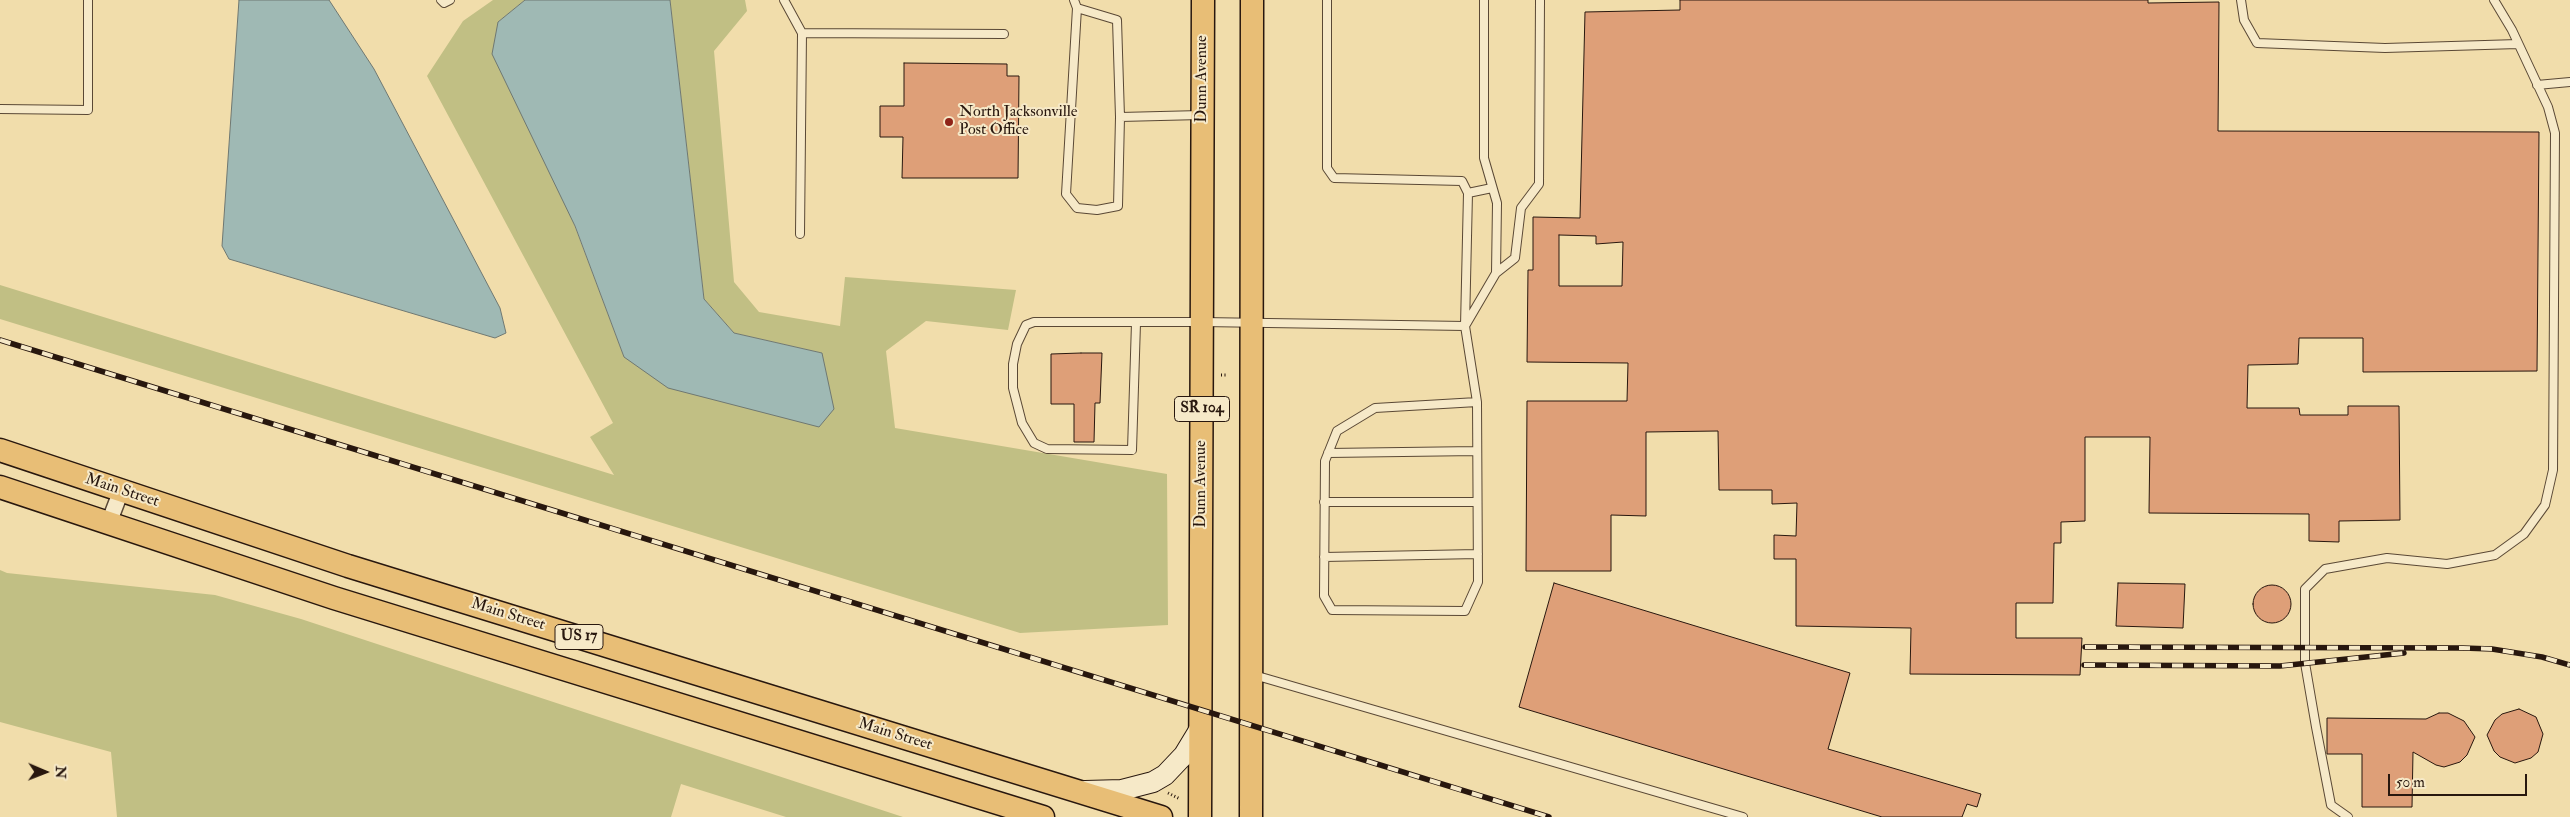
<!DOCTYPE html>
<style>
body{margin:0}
#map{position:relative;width:2570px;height:817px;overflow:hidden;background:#f1ddab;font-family:"IM FELL Double Pica",serif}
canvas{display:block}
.north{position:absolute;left:20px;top:747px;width:50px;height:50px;-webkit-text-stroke:4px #f6e9c8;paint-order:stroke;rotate:91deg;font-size:14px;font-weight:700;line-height:20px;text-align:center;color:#28170e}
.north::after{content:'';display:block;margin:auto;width:18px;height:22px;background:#28170e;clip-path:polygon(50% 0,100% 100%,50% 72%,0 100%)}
.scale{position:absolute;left:2388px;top:774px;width:139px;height:22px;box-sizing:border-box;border:2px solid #28170e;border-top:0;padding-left:6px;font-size:15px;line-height:18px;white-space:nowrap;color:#28170e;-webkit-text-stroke:4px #f6e9c8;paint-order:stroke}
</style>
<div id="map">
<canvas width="2570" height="817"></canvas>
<div class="north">N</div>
<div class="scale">50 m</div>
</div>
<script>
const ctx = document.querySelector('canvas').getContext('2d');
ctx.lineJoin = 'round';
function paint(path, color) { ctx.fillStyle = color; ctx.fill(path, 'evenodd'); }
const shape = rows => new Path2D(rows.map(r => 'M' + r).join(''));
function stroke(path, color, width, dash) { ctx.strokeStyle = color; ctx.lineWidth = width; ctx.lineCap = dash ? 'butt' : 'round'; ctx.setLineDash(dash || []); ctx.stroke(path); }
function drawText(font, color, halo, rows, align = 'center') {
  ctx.font = font + ' "IM FELL Double Pica",serif'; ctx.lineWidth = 4; ctx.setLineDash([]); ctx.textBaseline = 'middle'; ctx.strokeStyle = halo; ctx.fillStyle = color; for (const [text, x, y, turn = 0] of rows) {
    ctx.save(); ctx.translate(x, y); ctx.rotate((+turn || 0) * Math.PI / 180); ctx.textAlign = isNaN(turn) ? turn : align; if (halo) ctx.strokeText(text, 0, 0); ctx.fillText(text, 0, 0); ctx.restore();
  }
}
paint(shape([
 [493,0,525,0,498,22,624,357,822,353,734,333,704,299,670,0,745,0,747,11,714,51,734,282,759,312,840,326,845,277,1016,290,1008,330,926,321,886,351,895,428,1167,474,1168,625,1020,633,0,319,0,285,614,475,590,437,613,423,427,76,463,21],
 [0,570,7,573,215,595,301,619,903,817,786,817,681,784,671,817,117,817,111,752,0,722]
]), '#c1bf84');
const water = shape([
 [239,0,329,0,374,69,500,308,506,333,495,338,229,259,222,246,239,0],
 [525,0,670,0,704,299,734,333,822,353,834,409,819,427,668,388,624,357,575,226,492,54,498,22,525,0]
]);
paint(water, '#9fb9b4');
stroke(water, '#6f7872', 1);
const building = shape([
 [1680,0,2148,0,2148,3,2219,2,2218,131,2539,132,2537,371,2363,372,2363,338,2299,338,2298,364,2248,365,2247,408,2299,408,2300,415,2348,415,2348,406,2399,406,2400,520,2339,521,2339,542,2309,541,2309,514,2149,513,2150,437,2085,437,2085,521,2061,522,2061,543,2054,543,2053,603,2016,603,2016,638,2082,638,2080,675,1910,674,1911,628,1796,626,1796,559,1774,559,1774,535,1796,536,1797,503,1772,504,1772,490,1719,490,1718,431,1646,432,1646,516,1611,515,1611,571,1526,571,1527,401,1627,401,1628,363,1527,362,1528,270,1533,270,1533,217,1580,218,1585,12,1680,10,1680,0],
 [1559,235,1596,236,1596,244,1623,242,1622,286,1559,286,1559,235],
 [904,63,1007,64,1007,76,1019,76,1018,178,902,178,903,137,880,137,880,106,904,106,904,63],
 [1081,353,1102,353,1100,403,1095,403,1094,442,1074,442,1074,404,1051,404,1051,354,1081,353],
 [1554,583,1850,673,1828,749,1981,794,1977,807,1967,804,1962,817,1882,817,1519,707,1554,583],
 [2118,583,2185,584,2183,628,2116,626,2118,583],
 '2253 604a19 19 0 1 1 38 0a19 19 0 1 1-38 0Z',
 [2519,709,2536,717,2543,734,2538,752,2531,758,2515,763,2500,757,2494,751,2487,735,2495,720,2502,714,2519,709],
 [2439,713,2448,713,2464,721,2475,737,2467,755,2460,762,2444,767,2436,765,2413,752,2412,807,2362,807,2362,754,2327,754,2327,718,2426,719,2439,713]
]);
paint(building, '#de9f78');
stroke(building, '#28170e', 1);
const service = shape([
 [441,0,444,3,450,0],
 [784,0,802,33,800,234],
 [1074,0,1077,8,1117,20,1120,117,1201,115],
 [1327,0,1327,168,1334,178,1462,181,1468,193,1465,326,1496,273,1497,203,1484,158,1484,0],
 [2241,0,2244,20,2257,43,2385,48,2518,44],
 [1077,8,1066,194,1077,208,1097,210,1118,206,1120,117],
 [802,33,1004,34],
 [2537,85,2570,82],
 [0,109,88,110,88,0],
 [1468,193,1492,188],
 [1496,273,1515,258,1521,208,1539,184,1540,0],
 [1136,323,1132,450,1047,449,1034,443,1022,423,1013,388,1013,364,1017,344,1026,325,1034,322,1202,322,1465,326,1477,402,1478,582,1465,611,1332,610,1324,596,1325,461,1337,431,1375,408,1477,402],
 [1328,453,1477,451],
 [1324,502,1477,502],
 [1324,557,1478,554],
 [1254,675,1743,817],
 [2348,817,2331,805,2316,727,2305,663,2305,589,2325,569,2387,558,2447,564,2495,555,2524,534,2545,505,2553,470,2555,133,2548,107,2512,30,2494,0]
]);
const minor = shape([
 [108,525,121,491]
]);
const secondary = shape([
 [1085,791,1122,790,1153,782,1165,775,1184,755,1201,727]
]);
const primary = shape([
 [0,450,348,566,1161,817],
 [0,487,334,598,1043,817],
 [1200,817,1203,0],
 [1251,817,1252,0]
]);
stroke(service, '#5a4835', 10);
stroke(minor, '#5a4835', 18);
stroke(secondary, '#28170e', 22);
stroke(primary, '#28170e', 25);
stroke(shape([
 [1221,375,1228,375],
 [1168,793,1180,799]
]), '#28170e', 3, [1, 2.5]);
stroke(service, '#f6e9c8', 8);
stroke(minor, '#f6e9c8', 15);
stroke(secondary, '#f6e9c8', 20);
stroke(primary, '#e8be76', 22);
const rail = shape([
 [0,340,1549,817],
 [2085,647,2463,648,2492,649,2542,657,2570,665],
 [2084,665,2280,666,2404,653]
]);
stroke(rail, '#28170e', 5.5);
stroke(rail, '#f6e9c8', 4, [11]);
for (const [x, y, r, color] of [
 [949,122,5,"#8f2418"]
]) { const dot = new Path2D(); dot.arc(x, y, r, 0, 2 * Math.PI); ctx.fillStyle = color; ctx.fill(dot); stroke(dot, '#f6e9c8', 2); }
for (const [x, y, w] of [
 [1202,409,55],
 [579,637,48]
]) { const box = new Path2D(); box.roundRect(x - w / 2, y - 12.5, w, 25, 4); ctx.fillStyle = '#f6e9c8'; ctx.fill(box); stroke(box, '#28170e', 1); }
drawText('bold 15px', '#28170e', null, [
 ["SR 104",1202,409],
 ["US 17",579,637]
]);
drawText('16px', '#28170e', '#f6e9c8', [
 ["Dunn Avenue",1203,79,-90],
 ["Dunn Avenue",1202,484,-90],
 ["Main Street",122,491,18],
 ["Main Street",508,615,17],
 ["Main Street",895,735,17]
]);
drawText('16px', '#28170e', '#f6e9c8', [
 ["North Jacksonville",959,113],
 ["Post Office",959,131]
], 'left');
</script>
